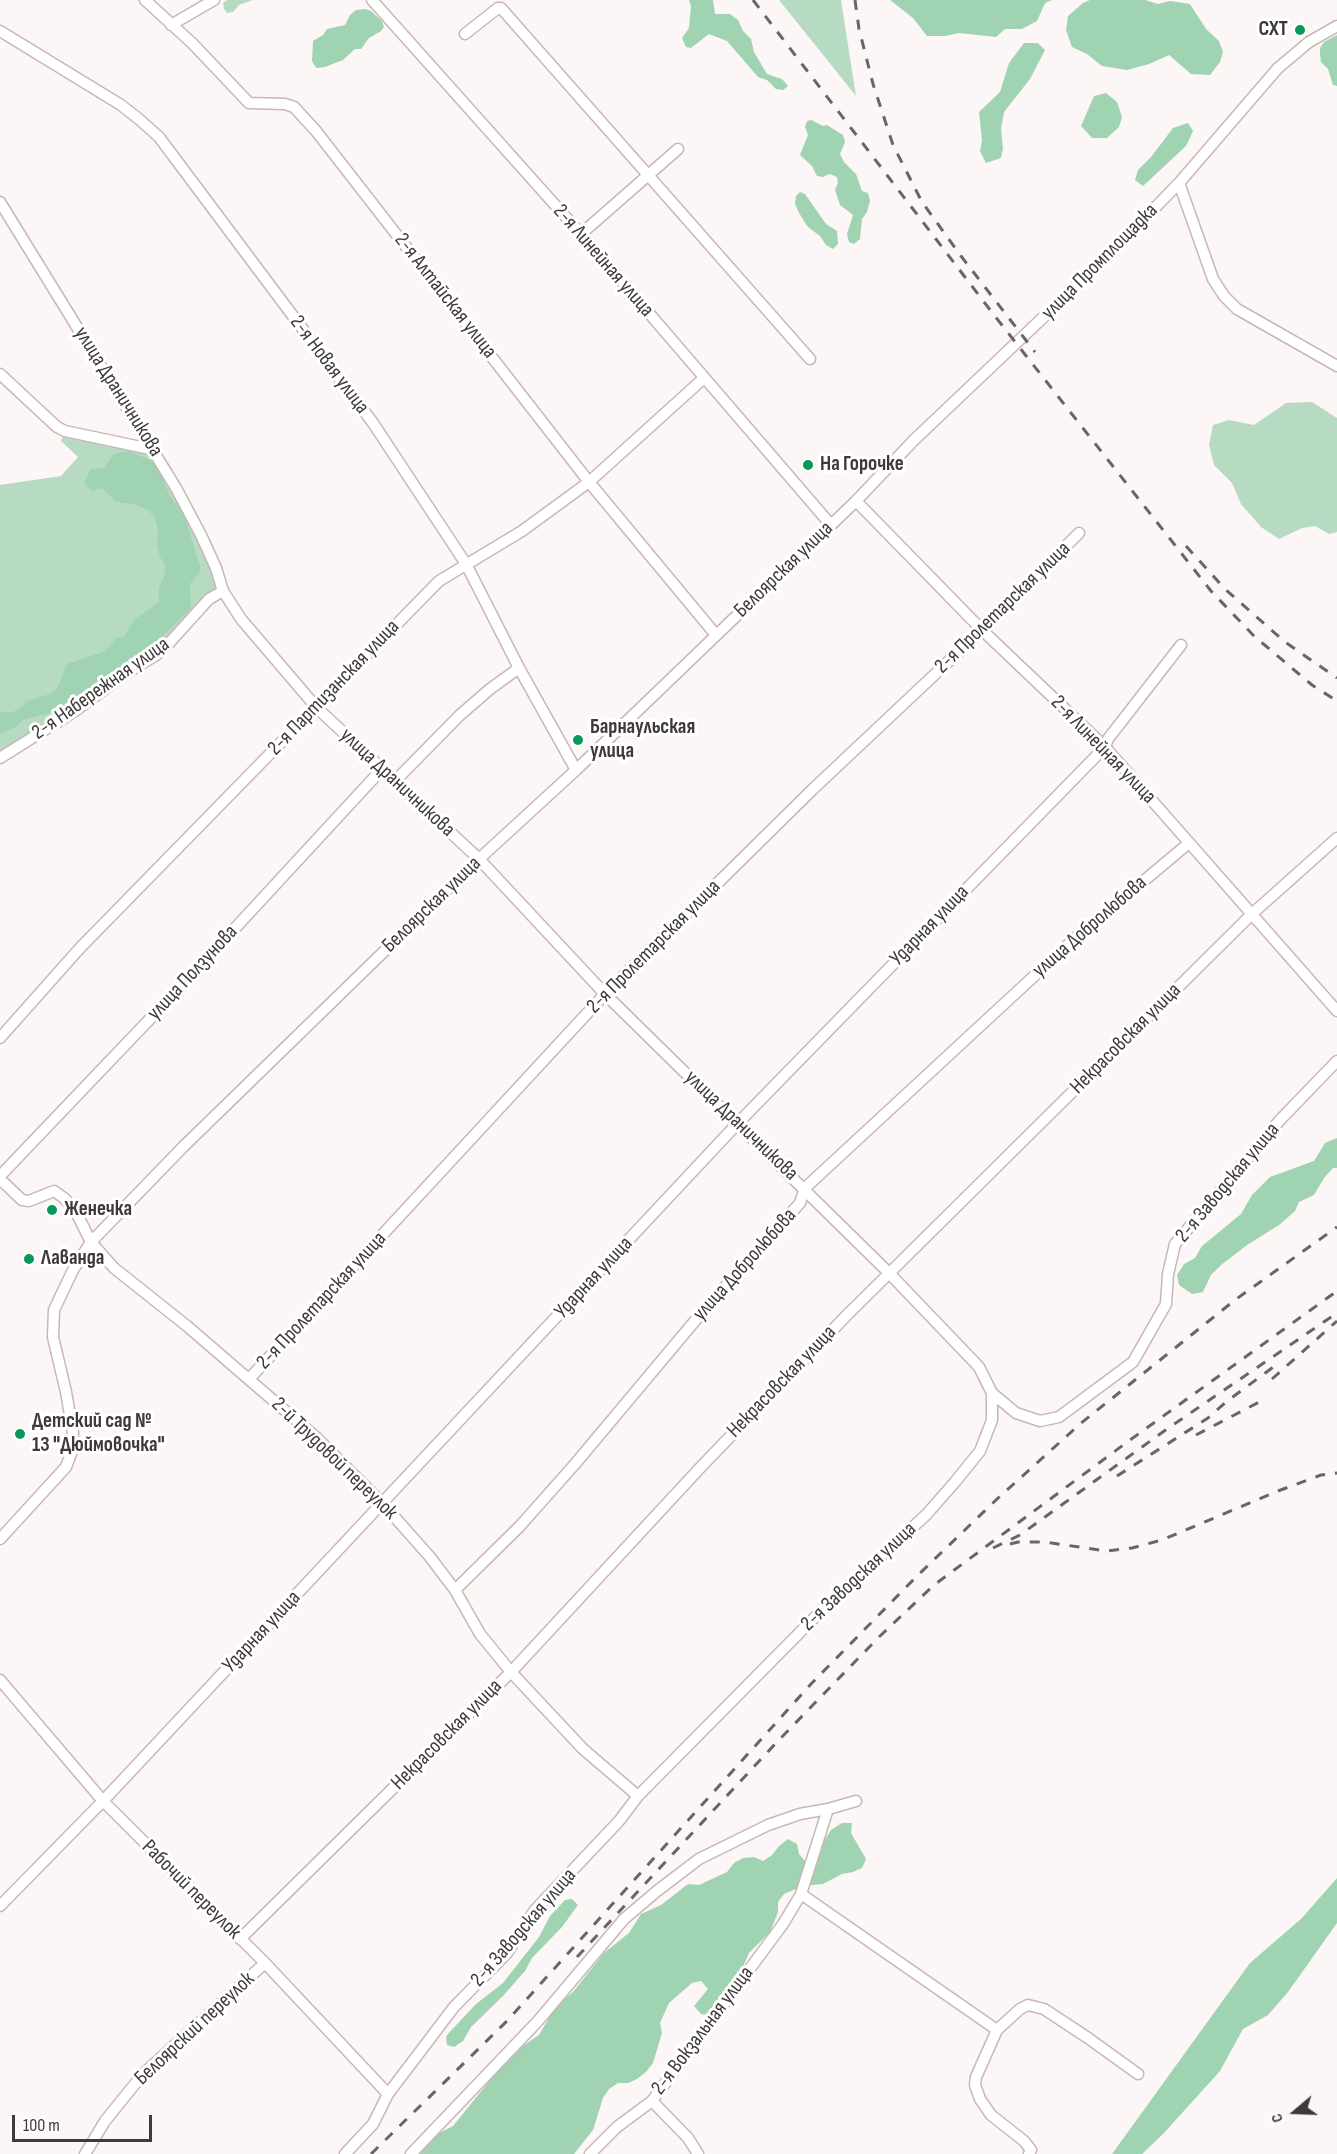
<!DOCTYPE html>
<meta charset="utf-8">
<style>
body{margin:0}
#map{position:relative;width:1337px;height:2154px;overflow:hidden;background:#fdf6f6;font-family:"Sofia Sans Condensed",sans-serif}
canvas{display:block}
.north{position:absolute;left:1265px;top:2082px;width:60px;height:60px;-webkit-text-stroke:4px #fff;paint-order:stroke;rotate:251deg;font-size:16px;font-weight:700;line-height:24px;text-align:center;color:#403939}
.north::after{content:'';display:block;margin:auto;width:21px;height:27px;background:#403939;clip-path:polygon(50% 0,100% 100%,50% 72%,0 100%)}
.scale{position:absolute;left:12px;top:2115px;width:140px;height:27px;box-sizing:border-box;border:3px solid #403939;border-top:0;padding-left:8px;font-size:18px;line-height:21px;white-space:nowrap;color:#403939;-webkit-text-stroke:4px #fff;paint-order:stroke}
</style>
<div id="map">
<canvas width="1337" height="2154"></canvas>
<div class="north">С</div>
<div class="scale">100 m</div>
</div>
<script>
const ctx = document.querySelector('canvas').getContext('2d');
ctx.lineJoin = 'round';
function paint(path, color) { ctx.fillStyle = color; ctx.fill(path, 'evenodd'); }
const shape = rows => new Path2D(rows.map(r => 'M' + r).join(''));
function stroke(path, color, width, dash) { ctx.strokeStyle = color; ctx.lineWidth = width; ctx.lineCap = dash ? 'butt' : 'round'; ctx.setLineDash(dash || []); ctx.stroke(path); }
function drawText(font, color, halo, rows, align = 'center') {
  ctx.font = font + ' "Sofia Sans Condensed",sans-serif'; ctx.lineWidth = 6; ctx.setLineDash([]); ctx.textBaseline = 'middle'; ctx.strokeStyle = halo; ctx.fillStyle = color; for (const [text, x, y, turn = 0] of rows) {
    ctx.save(); ctx.translate(x, y); ctx.rotate((+turn || 0) * Math.PI / 180); ctx.textAlign = isNaN(turn) ? turn : align; if (halo) ctx.strokeText(text, 0, 0); ctx.fillText(text, 0, 0); ctx.restore();
  }
}
paint(shape([
 [227,0,253,0,239,5,233,12,227,13,224,9,223,3],
 [779,0,841,0,856,96,832,66],
 [1312,402,1337,418,1337,532,1329,534,1315,526,1302,528,1279,539,1261,527,1241,504,1232,483,1214,465,1209,445,1213,425,1229,420,1254,425,1286,403],
 [65,431,155,450,223,591,171,641,0,758,0,485,61,476,78,457,61,441]
]), '#b7dac2');
paint(shape([
 [689,0,713,0,715,14,730,14,738,20,743,31,751,39,754,52,767,74,782,79,788,86,783,90,776,89,767,80,758,77,727,41,709,34,691,48,686,47,682,38,689,28,691,6],
 [890,0,1052,0,1045,3,1037,21,1022,29,1005,29,996,37,959,33,945,36,927,36,913,18],
 [1090,0,1145,0,1158,4,1170,1,1190,4,1206,29,1219,41,1223,52,1220,62,1210,75,1191,74,1169,55,1149,64,1127,70,1102,66,1087,54,1072,47,1066,30,1068,16,1083,3],
 [365,9,371,11,382,21,384,27,381,31,369,38,361,49,355,49,343,60,325,67,316,68,312,61,313,41,323,35,327,29,345,25,350,15,356,10],
 [1337,35,1337,86,1333,85,1328,69,1321,62,1320,54,1320,48,1324,42],
 [1024,43,1038,43,1045,50,1030,79,1004,112,1001,129,1003,148,1001,158,986,163,980,151,982,140,979,112,1000,92,1009,63],
 [1106,93,1117,102,1122,117,1119,127,1107,138,1092,138,1081,126,1094,96],
 [811,120,823,126,827,125,843,135,845,142,840,154,844,162,856,174,862,191,868,193,870,201,867,212,862,219,860,239,854,244,849,242,847,234,853,215,840,205,835,190,838,183,837,177,830,174,823,177,817,176,812,166,800,155,808,135,805,127,807,121],
 [1188,123,1193,131,1186,146,1143,186,1135,180,1138,170,1151,157,1173,128],
 [800,192,805,194,826,224,837,231,838,244,833,249,826,245,820,236,808,227,799,213,795,204,796,196],
 [121,452,131,452,152,461,157,467,170,496,175,503,181,507,184,514,201,570,190,584,191,608,142,656,133,656,124,664,120,674,111,682,79,700,65,703,58,711,23,720,15,727,0,734,0,712,13,712,22,707,27,701,50,694,57,689,67,664,106,651,116,638,124,636,135,619,159,602,159,588,165,574,165,564,160,557,157,545,158,531,155,518,149,511,135,504,116,502,102,488,93,491,88,488,84,482,91,469,104,468,113,455],
 [1337,1138,1337,1168,1333,1168,1324,1178,1314,1195,1299,1202,1295,1211,1279,1225,1247,1245,1221,1265,1211,1275,1203,1292,1192,1294,1179,1285,1177,1275,1184,1264,1195,1258,1202,1246,1241,1214,1252,1195,1270,1177,1314,1161,1325,1143],
 [842,1823,852,1823,851,1833,866,1859,862,1868,853,1872,842,1874,823,1884,803,1886,784,1894,778,1902,778,1912,770,1932,749,1953,740,1974,706,2015,701,2014,694,2006,708,1989,701,1981,692,1983,669,2003,660,2023,662,2033,653,2063,646,2072,637,2079,628,2083,618,2083,609,2089,603,2098,593,2130,574,2154,417,2154,435,2135,453,2126,512,2053,539,2035,556,2006,573,1992,604,1953,629,1933,641,1914,661,1905,688,1884,699,1885,727,1872,734,1863,743,1858,754,1857,763,1861,772,1855,779,1846,788,1839,797,1844,799,1854,805,1861,814,1856,831,1830],
 [1337,1878,1337,1923,1288,1992,1268,2015,1243,2029,1220,2071,1164,2133,1142,2154,1112,2154,1250,1963,1302,1918],
 [572,1899,578,1905,562,1927,532,1958,525,1971,503,1996,471,2027,463,2041,454,2047,447,2045,446,2038,447,2035,476,2004,503,1983,539,1937,550,1916,565,1900]
]), '#9fd3b1');
const minor = shape([
 [145,0,192,43,249,103,285,104,294,107,316,131,589,482,716,635],
 [372,0,581,234,831,525],
 [171,25,214,0],
 [0,31,121,105,140,120,159,137,373,423,466,564,519,668,576,770],
 [465,34,498,8,501,8,810,359],
 [1179,183,1213,279,1224,296,1237,309,1337,366],
 [0,202,176,488,201,535,216,568,223,591,241,619,317,708,479,859,605,994,890,1274,979,1367,992,1393],
 [581,234,678,149],
 [0,374,57,427,65,431,155,450],
 [856,501,982,630,1105,747,1337,1011],
 [0,758,75,711,125,674,156,655,171,641,209,599,223,591],
 [396,780,460,715,490,689,519,668],
 [0,1038,80,948,439,581,522,531,589,482,704,378],
 [0,1176,190,977,383,768],
 [0,1179,22,1200,29,1201,54,1191,64,1198,75,1210,91,1242,114,1268,187,1326,318,1439,383,1504,430,1557,455,1590,480,1634,511,1672,583,1749,638,1796],
 [249,1379,605,994,813,789,982,630,1079,533],
 [0,1539,66,1467,72,1451,73,1432,66,1392,53,1337,54,1310,73,1270,91,1242,183,1147,479,859,576,770,856,501,914,440,1110,254,1179,183,1278,68,1309,42,1337,26],
 [455,1590,520,1526,575,1464,699,1316,800,1203,805,1188,1072,941,1189,843],
 [0,1680,103,1801,265,1963,388,2094],
 [801,1894,997,2030],
 [0,1906,103,1801,737,1124,1105,747,1108,739,1181,645],
 [240,1939,511,1672,699,1469,847,1315,1253,913,1337,838],
 [652,2101,688,2138,698,2154],
 [85,2154,105,2121,143,2074,265,1963],
 [345,2154,373,2124,388,2094,454,2007,507,1953,535,1910,619,1821,638,1796,823,1609,926,1515,955,1482,980,1451,992,1420,992,1393,1016,1413,1040,1421,1059,1417,1133,1362,1166,1304,1168,1274,1175,1244,1280,1120,1337,1061],
 [411,2154,538,2021,624,1919,657,1891,699,1859,768,1825,800,1814,828,1809,856,1801],
 [590,2154,617,2127,652,2101,783,1924,801,1894,828,1809],
 [1029,2154,1031,2150,1024,2141,991,2115,980,2099,975,2085,976,2077,997,2030,1020,2009,1028,2005,1044,2009,1088,2038,1138,2074]
]);
stroke(minor, '#c8b7b6', 13);
stroke(minor, '#fff', 10);
stroke(shape([
 [753,0,994,315,1211,591,1254,636,1312,685,1337,701],
 [855,0,859,29,873,84,893,145,922,202,961,256,1035,352],
 [1186,546,1225,589,1285,642,1337,678],
 [1272,1379,1337,1321],
 [1196,1435,1265,1399],
 [1117,1476,1208,1418,1226,1402,1276,1365],
 [1010,1544,1018,1542,1045,1542,1106,1551,1132,1548,1162,1540,1278,1491,1321,1475,1337,1473],
 [993,1548,1020,1535,1167,1429,1337,1313],
 [577,1957,776,1743,879,1637,934,1585,1130,1440,1337,1291],
 [371,2154,507,2021,811,1684,917,1576,996,1500,1080,1424,1235,1300,1337,1227]
]), '#6b6464', 3, [10, 10]);
for (const [x, y, r, color] of [
 [1300,30,6,"#06995a"],
 [808,465,6,"#06995a"],
 [578,740,6,"#06995a"],
 [52,1210,6,"#06995a"],
 [29,1259,6,"#06995a"],
 [20,1434,6,"#06995a"]
]) { const dot = new Path2D(); dot.arc(x, y, r, 0, 2 * Math.PI); ctx.fillStyle = color; ctx.fill(dot); stroke(dot, '#fff', 2); }
drawText('bold 21px', '#403939', '#fff', [
 ["СХТ",1288,30,"right"],
 ["На Горочке",820,465],
 ["Барнаульская",590,728],
 ["улица",590,752],
 ["Женечка",64,1210],
 ["Лаванда",41,1259],
 ["Детский сад №",32,1422],
 ["13 \"Дюймовочка\"",32,1446]
], 'left');
drawText('21px', '#403939', '#fff', [
 ["2-я Линейная улица",603,261,49],
 ["улица Промплощадка",1100,262,-45],
 ["2-я Алтайская улица",445,296,52],
 ["2-я Новая улица",329,365,53],
 ["улица Драничникова",118,392,58],
 ["Белоярская улица",784,570,-44],
 ["2-я Пролетарская улица",1003,608,-44],
 ["2-я Партизанская улица",334,688,-46],
 ["2-я Набережная улица",101,689,-35],
 ["2-я Линейная улица",1103,750,46],
 ["улица Драничникова",397,783,43],
 ["Белоярская улица",432,905,-44],
 ["Ударная улица",930,926,-46],
 ["улица Добролюбова",1090,927,-41],
 ["2-я Пролетарская улица",654,947,-45],
 ["улица Ползунова",193,973,-47],
 ["Некрасовская улица",1126,1039,-45],
 ["улица Драничникова",741,1126,44],
 ["2-я Заводская улица",1228,1183,-50],
 ["улица Добролюбова",745,1265,-48],
 ["Ударная улица",594,1278,-47],
 ["2-я Пролетарская улица",322,1301,-47],
 ["Некрасовская улица",782,1382,-46],
 ["2-й Трудовой переулок",334,1459,44],
 ["2-я Заводская улица",859,1577,-43],
 ["Ударная улица",262,1632,-47],
 ["Некрасовская улица",447,1735,-45],
 ["Рабочий переулок",191,1890,45],
 ["2-я Заводская улица",524,1928,-49],
 ["Белоярский переулок",195,2029,-43],
 ["2-я Вокзальная улица",703,2031,-53]
]);
</script>
